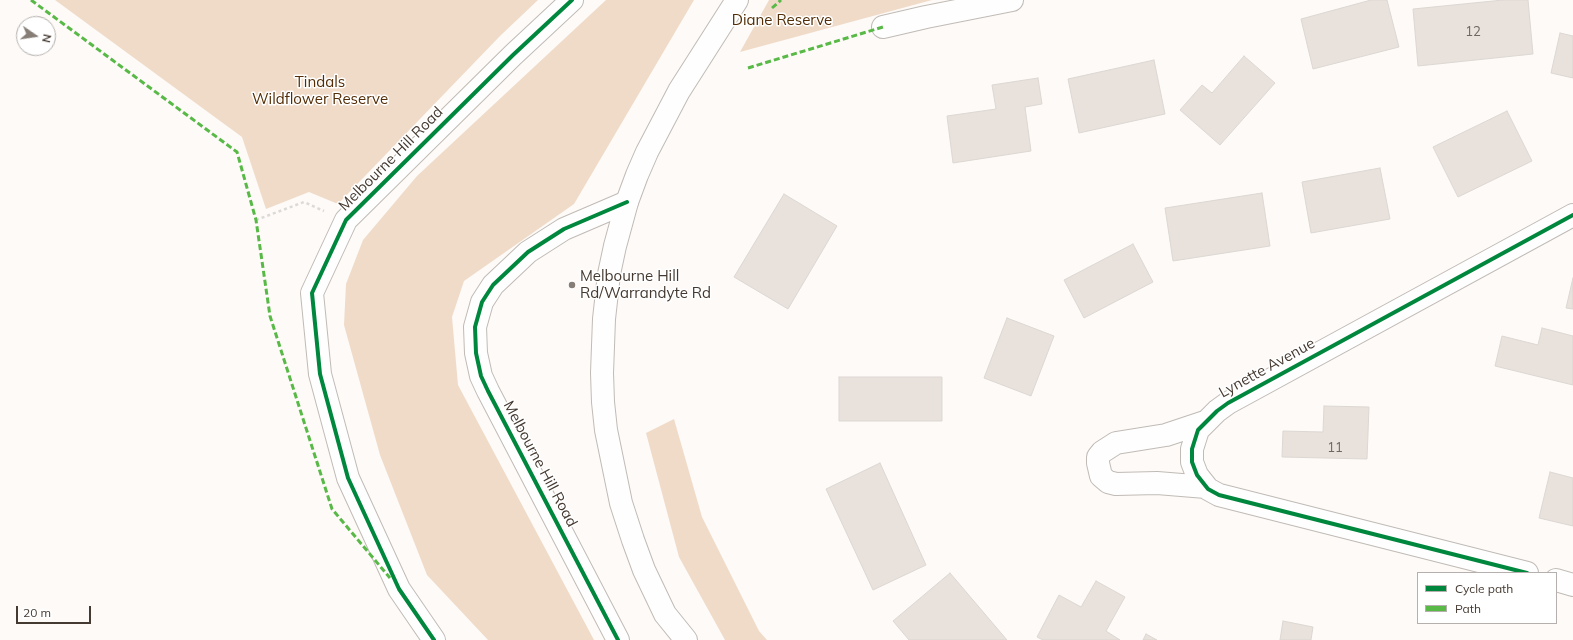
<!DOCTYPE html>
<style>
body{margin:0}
#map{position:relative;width:1573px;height:640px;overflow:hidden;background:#fdfaf7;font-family:Mulish,sans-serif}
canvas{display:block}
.legend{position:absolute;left:1417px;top:572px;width:140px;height:52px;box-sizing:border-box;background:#fff;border:1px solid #b5b0ad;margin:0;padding:5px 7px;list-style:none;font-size:12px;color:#453a31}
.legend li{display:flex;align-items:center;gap:8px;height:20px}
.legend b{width:20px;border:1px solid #b5b0ad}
.north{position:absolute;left:16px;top:16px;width:40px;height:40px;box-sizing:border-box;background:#fff;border:1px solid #b5b0ad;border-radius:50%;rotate:103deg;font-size:11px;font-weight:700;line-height:16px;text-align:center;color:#453a31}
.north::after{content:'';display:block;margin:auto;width:14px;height:18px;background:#857d76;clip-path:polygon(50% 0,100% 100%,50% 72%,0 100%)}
.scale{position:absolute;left:16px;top:606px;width:75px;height:18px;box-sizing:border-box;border:2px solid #453a31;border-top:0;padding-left:5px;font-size:12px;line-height:14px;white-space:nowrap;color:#453a31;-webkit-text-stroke:3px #fff;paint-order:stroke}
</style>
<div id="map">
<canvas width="1573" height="640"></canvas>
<ul class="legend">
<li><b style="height:5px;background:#00873e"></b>Cycle path</li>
<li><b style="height:5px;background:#58b947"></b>Path</li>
</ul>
<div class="north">N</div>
<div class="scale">20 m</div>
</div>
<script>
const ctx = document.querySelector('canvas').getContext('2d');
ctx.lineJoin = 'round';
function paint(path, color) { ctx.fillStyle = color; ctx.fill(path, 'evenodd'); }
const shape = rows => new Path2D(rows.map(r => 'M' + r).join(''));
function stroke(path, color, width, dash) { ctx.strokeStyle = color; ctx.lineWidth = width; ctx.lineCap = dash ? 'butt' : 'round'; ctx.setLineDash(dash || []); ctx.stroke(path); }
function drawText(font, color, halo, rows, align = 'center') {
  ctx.font = font + ' Mulish,sans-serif'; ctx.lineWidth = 3; ctx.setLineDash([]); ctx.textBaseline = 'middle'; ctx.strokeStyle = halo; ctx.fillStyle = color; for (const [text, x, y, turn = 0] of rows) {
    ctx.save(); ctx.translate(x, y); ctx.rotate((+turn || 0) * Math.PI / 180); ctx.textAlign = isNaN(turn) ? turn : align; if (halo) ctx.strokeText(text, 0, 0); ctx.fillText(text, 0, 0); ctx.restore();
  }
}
paint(shape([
 [55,0,538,0,500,36,338,204,309,192,266,209,242,137],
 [606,0,694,0,574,204,464,281,452,317,458,385,594,640,488,640,427,575,380,455,344,325,346,284,363,240,417,176],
 [769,0,932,0,740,52],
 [674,419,702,517,759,631,767,640,725,640,679,557,646,433]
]), '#f0dbc9');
const building = shape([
 [1371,0,1387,0,1399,47,1313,69,1301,19,1371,0],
 [1503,0,1528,0,1533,54,1418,66,1413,9,1503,0],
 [1560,33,1573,36,1573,78,1551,73,1560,33],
 [1244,56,1275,83,1220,145,1180,110,1202,85,1212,93,1244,56],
 [1154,60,1165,114,1079,133,1068,79,1154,60],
 [1038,78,1042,104,1025,107,1031,151,953,163,947,116,996,109,992,85,1038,78],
 [1507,111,1532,161,1458,197,1433,147,1507,111],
 [1380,168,1390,219,1311,233,1302,182,1380,168],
 [1262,193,1270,246,1173,261,1165,208,1262,193],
 [784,194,837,226,788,309,734,277,784,194],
 [1133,244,1153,282,1084,318,1064,280,1133,244],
 [1573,278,1573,309,1566,308,1573,278],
 [1007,318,1054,336,1031,396,984,378,1007,318],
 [1542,328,1573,336,1573,385,1495,366,1502,336,1538,345,1542,328],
 [839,377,942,377,942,421,839,421,839,377],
 [1324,406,1369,407,1367,459,1282,457,1283,431,1323,432,1324,406],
 [880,463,926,565,873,590,826,489,880,463],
 [1550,472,1573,478,1573,526,1539,518,1550,472],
 [950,573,1007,640,909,640,893,621,950,573],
 [1096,581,1125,597,1106,631,1120,640,1043,640,1037,637,1059,595,1081,607,1096,581],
 [1283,621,1313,627,1311,640,1280,640,1283,621],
 [1146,634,1157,640,1143,640,1146,634]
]);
paint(building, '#e8e1dc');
stroke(building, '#ddd7d2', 1);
const minor = shape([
 [883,27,926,17,1012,0],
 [1205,422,1166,435,1116,443,1102,452,1098,457,1098,463,1101,476,1108,482,1116,484,1157,483,1206,487],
 [1527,573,1219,495,1208,489,1197,475,1192,462,1192,449,1198,430,1217,411,1228,403,1573,215],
 [1556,580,1573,585],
 [434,640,399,589,348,478,320,374,312,293,346,220,513,55,572,0],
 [618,640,488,391,481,376,476,353,475,327,482,302,493,285,528,252,564,229,627,202]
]);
const major = shape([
 [686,640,665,614,644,570,633,540,621,503,606,430,603,402,602,373,604,319,609,274,615,246,627,202,637,175,647,152,679,91,737,0]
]);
stroke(minor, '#c0bbb6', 24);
stroke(major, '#c0bbb6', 24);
stroke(shape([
 [256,220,304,202,324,211]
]), '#dcdad8', 2.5, [3, 3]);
stroke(minor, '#fffefe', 22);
stroke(major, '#fffefe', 22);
stroke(shape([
 [31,0,237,152,256,220,270,316,332,509,390,578],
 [772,8,781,0],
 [748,68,883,27]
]), '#58b947', 3, [6, 3]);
stroke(shape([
 [1527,573,1219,495,1208,489,1197,475,1192,462,1192,449,1198,430,1217,411,1228,403,1573,215],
 [434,640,399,589,348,478,320,374,312,293,346,220,513,55,572,0],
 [618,640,488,391,481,376,476,353,475,327,482,302,493,285,528,252,564,229,627,202]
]), '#00873e', 4);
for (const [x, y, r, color] of [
 [572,285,4,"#857d76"]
]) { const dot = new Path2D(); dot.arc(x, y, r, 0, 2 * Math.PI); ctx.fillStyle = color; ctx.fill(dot); stroke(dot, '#fff', 1.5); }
drawText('13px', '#70665e', null, [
 ["12",1473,32],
 ["11",1335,448]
]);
drawText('15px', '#522d05', '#fff', [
 ["Diane Reserve",782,20],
 ["Tindals",320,82],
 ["Wildflower Reserve",320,99]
]);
drawText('15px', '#453a31', '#fff', [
 ["Melbourne Hill Road",391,159,-45],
 ["Lynette Avenue",1267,368,-29],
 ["Melbourne Hill Road",540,464,62]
]);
drawText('15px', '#453a31', '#fff', [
 ["Melbourne Hill",580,276],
 ["Rd/Warrandyte Rd",580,293]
], 'left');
</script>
